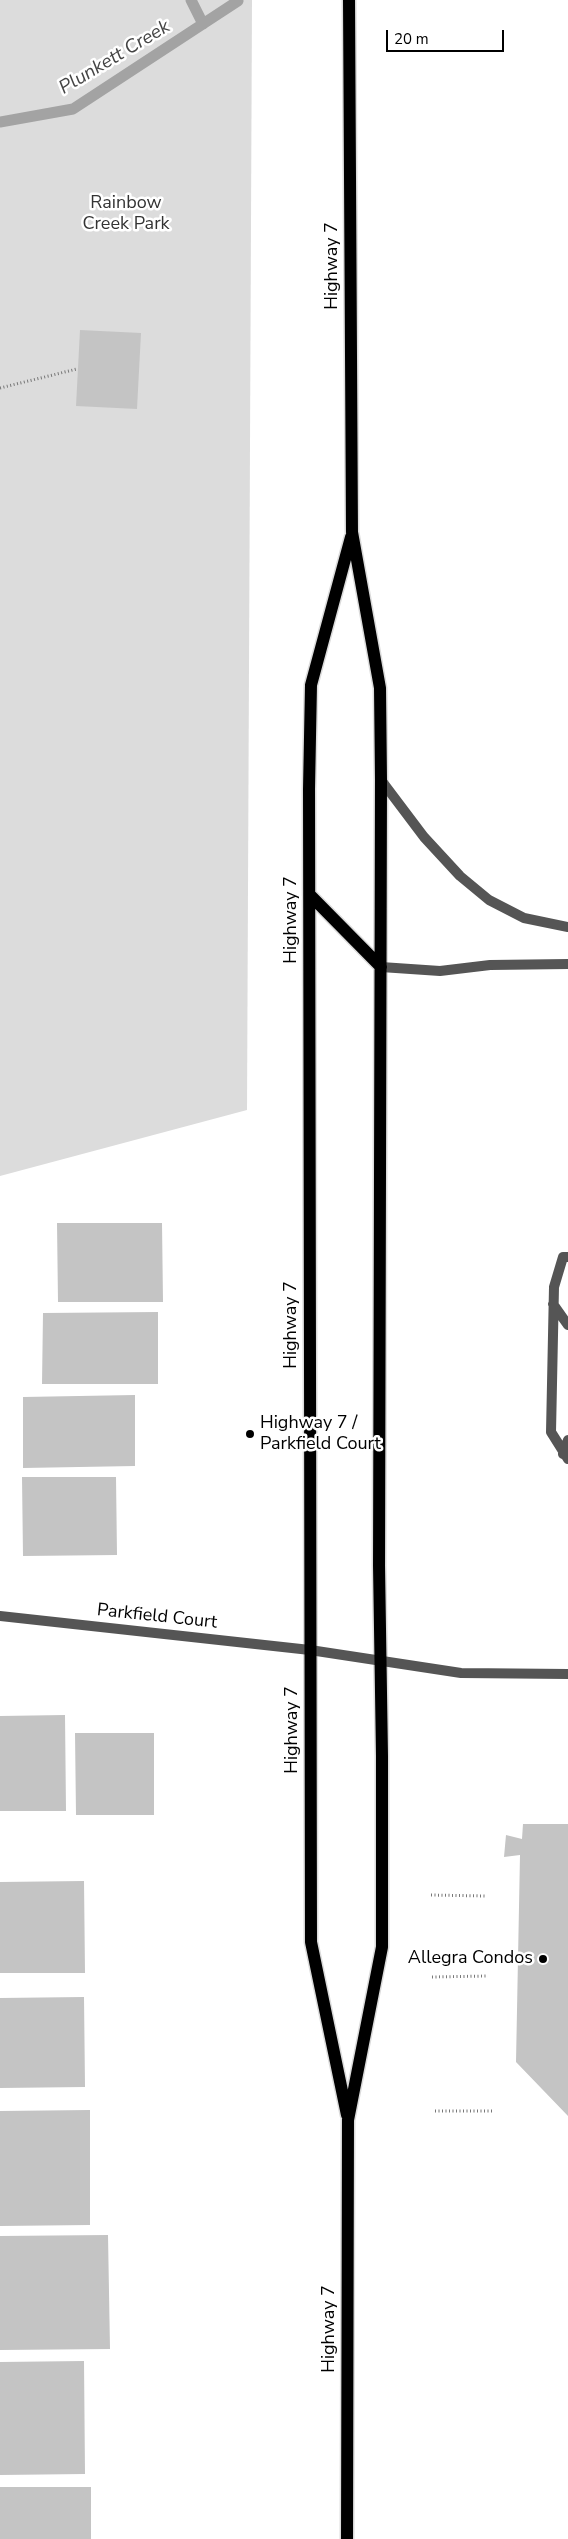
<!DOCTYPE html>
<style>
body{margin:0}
#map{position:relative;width:568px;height:2539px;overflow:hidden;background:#fff;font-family:"Nunito Sans",sans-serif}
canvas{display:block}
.scale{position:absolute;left:386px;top:30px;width:118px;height:22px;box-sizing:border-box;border:2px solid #000;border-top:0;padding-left:6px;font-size:15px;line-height:18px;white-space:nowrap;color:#000;-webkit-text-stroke:4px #fff;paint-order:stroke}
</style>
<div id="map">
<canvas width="568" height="2539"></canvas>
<div class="scale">20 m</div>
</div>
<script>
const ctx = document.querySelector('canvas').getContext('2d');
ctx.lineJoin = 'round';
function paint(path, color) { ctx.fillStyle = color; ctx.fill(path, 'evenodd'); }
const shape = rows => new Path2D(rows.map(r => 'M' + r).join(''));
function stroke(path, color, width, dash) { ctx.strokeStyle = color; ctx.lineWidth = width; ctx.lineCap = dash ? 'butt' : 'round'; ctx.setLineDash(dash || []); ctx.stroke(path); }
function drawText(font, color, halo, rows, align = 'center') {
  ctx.font = font + ' "Nunito Sans",sans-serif'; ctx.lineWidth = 5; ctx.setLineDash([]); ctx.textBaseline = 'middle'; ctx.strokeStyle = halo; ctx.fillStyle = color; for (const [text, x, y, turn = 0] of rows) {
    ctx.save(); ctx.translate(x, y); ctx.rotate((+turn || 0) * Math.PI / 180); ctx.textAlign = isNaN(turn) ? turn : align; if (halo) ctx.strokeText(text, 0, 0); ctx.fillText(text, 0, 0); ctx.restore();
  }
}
paint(shape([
 [0,0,252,0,247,1110,0,1176]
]), '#dcdcdc');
stroke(shape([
 [191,0,203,24],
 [0,122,73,109,238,1]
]), '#a3a3a3', 11);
paint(shape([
 [80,330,141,333,137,409,76,406],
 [57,1223,162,1223,163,1302,58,1302],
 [158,1312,158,1384,42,1384,43,1313],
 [135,1395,135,1466,23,1468,23,1397],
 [22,1477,116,1477,117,1555,23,1556],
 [65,1715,66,1811,0,1811,0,1716],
 [75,1733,154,1733,154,1815,76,1815],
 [523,1824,568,1824,568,2116,516,2062,520,1855,504,1857,506,1835,522,1839],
 [84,1881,85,1973,0,1973,0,1882],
 [84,1997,85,2087,0,2088,0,1998],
 [90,2110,90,2225,0,2226,0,2111],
 [108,2235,110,2349,0,2350,0,2236],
 [84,2361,85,2474,0,2475,0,2362],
 [0,2487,91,2487,91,2539,0,2539]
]), '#c4c4c4');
const primary = shape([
 [310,895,381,967],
 [347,2115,311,1942,309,789,311,685,351,537],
 [347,2539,348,2120,382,1947,382,1756,379,1565,381,780,380,688,352,532,349,0]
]);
stroke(primary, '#dbdbdb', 15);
stroke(shape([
 [0,388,77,369],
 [431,1895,485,1896],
 [432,1977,488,1976],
 [435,2111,492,2111]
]), '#777', 3, [1, 2.5]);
stroke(shape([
 [381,780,424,837,460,876,489,900,524,918,568,927],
 [381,967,440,971,490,965,568,964],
 [568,1257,563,1257,554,1287,551,1432,568,1459],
 [553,1304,568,1325],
 [563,1454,568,1440]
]), '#555', 10);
stroke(shape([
 [0,1616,310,1650,461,1673,568,1674]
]), '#555', 10);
stroke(primary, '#000', 12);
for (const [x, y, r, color] of [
 [250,1434,5,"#000"],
 [543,1959,5,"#000"]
]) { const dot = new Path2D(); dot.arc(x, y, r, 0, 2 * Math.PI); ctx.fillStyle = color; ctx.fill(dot); stroke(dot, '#fff', 2); }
drawText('18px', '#333', '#fff', [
 ["Rainbow",126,204],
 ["Creek Park",126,225]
]);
drawText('18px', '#000', '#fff', [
 ["Highway 7",333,266,-90],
 ["Highway 7",292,920,-90],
 ["Highway 7",292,1325,-90],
 ["Parkfield Court",157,1617,6],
 ["Highway 7",293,1730,-90],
 ["Highway 7",330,2329,-90]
]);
drawText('18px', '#000', '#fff', [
 ["Highway 7 /",260,1424],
 ["Parkfield Court",260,1445],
 ["Allegra Condos",533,1959,"right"]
], 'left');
drawText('italic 19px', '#444', '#fff', [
 ["Plunkett Creek",115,58,-31]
]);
</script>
